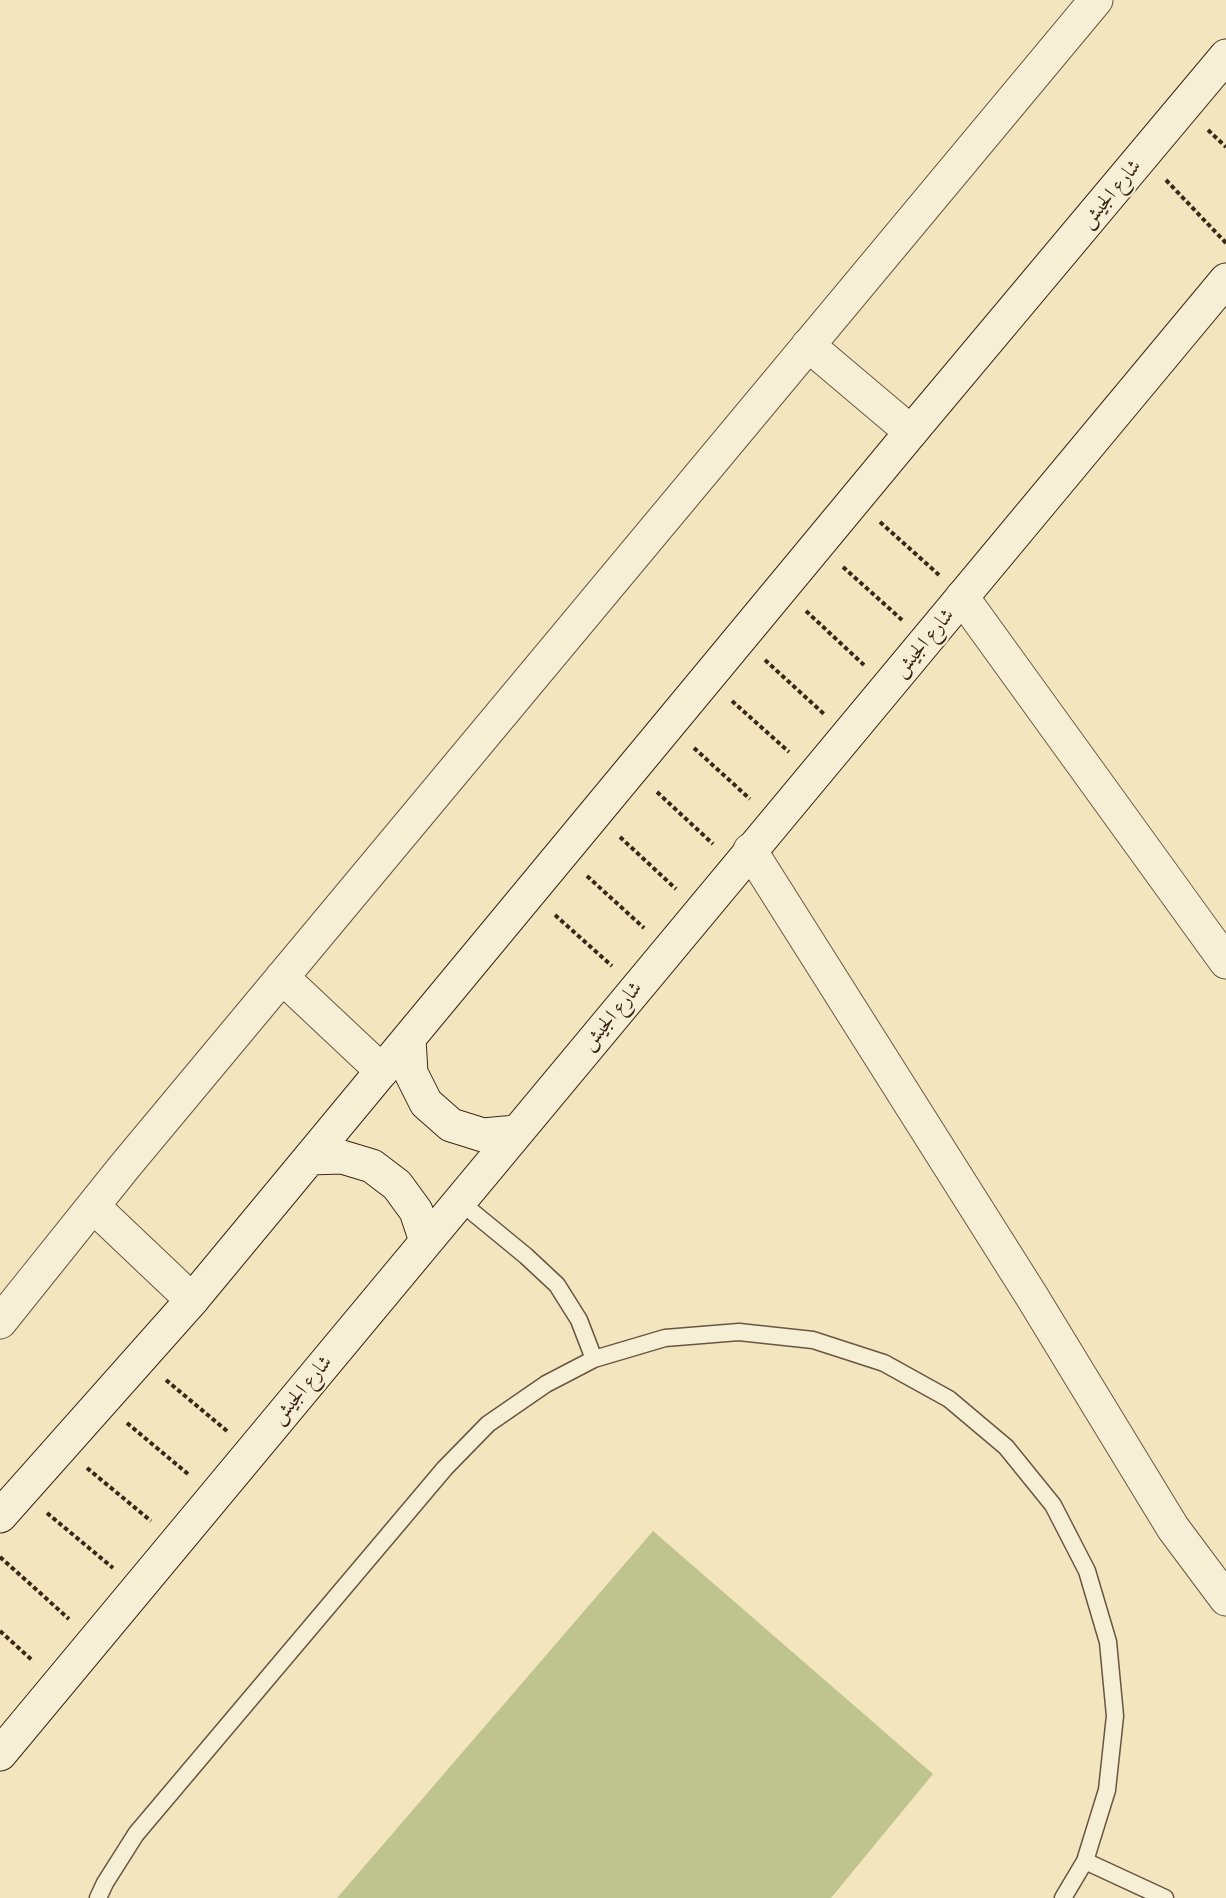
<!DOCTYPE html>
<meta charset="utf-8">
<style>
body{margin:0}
canvas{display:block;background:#f3e6bf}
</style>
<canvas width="1226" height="1898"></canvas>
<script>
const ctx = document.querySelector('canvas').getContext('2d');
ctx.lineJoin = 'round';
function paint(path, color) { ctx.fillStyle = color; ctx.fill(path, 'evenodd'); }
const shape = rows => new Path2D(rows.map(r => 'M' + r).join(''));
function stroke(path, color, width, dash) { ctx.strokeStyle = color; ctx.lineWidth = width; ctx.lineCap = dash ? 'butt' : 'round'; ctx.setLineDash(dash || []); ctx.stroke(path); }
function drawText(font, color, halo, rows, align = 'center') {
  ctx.font = font + ' "EB Garamond",Amiri,serif'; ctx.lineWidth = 4.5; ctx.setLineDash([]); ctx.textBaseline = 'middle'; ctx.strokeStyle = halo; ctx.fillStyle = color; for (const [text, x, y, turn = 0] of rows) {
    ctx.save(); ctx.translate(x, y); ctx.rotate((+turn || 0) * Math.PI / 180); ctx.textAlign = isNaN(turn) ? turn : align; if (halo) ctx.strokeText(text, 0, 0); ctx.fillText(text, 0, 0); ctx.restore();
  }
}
paint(shape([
 [653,1531,933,1774,831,1898,337,1898]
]), '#bfc48f');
const lane = shape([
 [459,1201,526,1256,557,1285,579,1320,594,1359],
 [1085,1861,1165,1898],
 [98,1898,105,1883,136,1834,445,1468,488,1424,546,1384,594,1359,665,1338,739,1332,813,1340,884,1363,949,1399,1006,1447,1053,1505,1087,1571,1108,1642,1115,1716,1107,1790,1085,1861,1063,1898]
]);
const street = shape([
 [808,345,911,432],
 [962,597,1226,962],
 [750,850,1031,1295,1173,1528,1226,1599],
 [282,977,382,1071],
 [93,1206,192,1300],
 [0,1322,125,1166,1096,0]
]);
const secondary = shape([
 [409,1039,411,1073,426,1103,451,1125,483,1135,516,1132],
 [310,1158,342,1157,372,1166,397,1185,416,1211,426,1241],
 [0,1516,192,1300,911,432,1226,56],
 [0,1754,1226,280]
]);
stroke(lane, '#695642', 19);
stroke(street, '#695642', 35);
stroke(secondary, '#3b2618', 35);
stroke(shape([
 [1208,130,1226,147],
 [1166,180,1226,243],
 [880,522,939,575],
 [843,567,902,620],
 [806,611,864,665],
 [765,660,824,714],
 [732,701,789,752],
 [694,748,750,799],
 [657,792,713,844],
 [620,837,676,889],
 [587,876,644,928],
 [555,915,612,966],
 [166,1380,227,1431],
 [127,1423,188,1474],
 [87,1468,151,1521],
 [47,1513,113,1568],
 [0,1557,69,1619],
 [0,1631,33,1661]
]), '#3b2618', 4, [4.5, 3]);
stroke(lane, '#f7efd5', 16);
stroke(street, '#f7efd5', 33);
stroke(secondary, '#f7efd5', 33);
drawText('20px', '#3b2618', '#f7efd5', [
 ["شارع الجيش",1111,194,-50],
 ["شارع الجيش",924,643,-50],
 ["شارع الجيش",612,1016,-50],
 ["شارع الجيش",302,1390,-50]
]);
</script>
